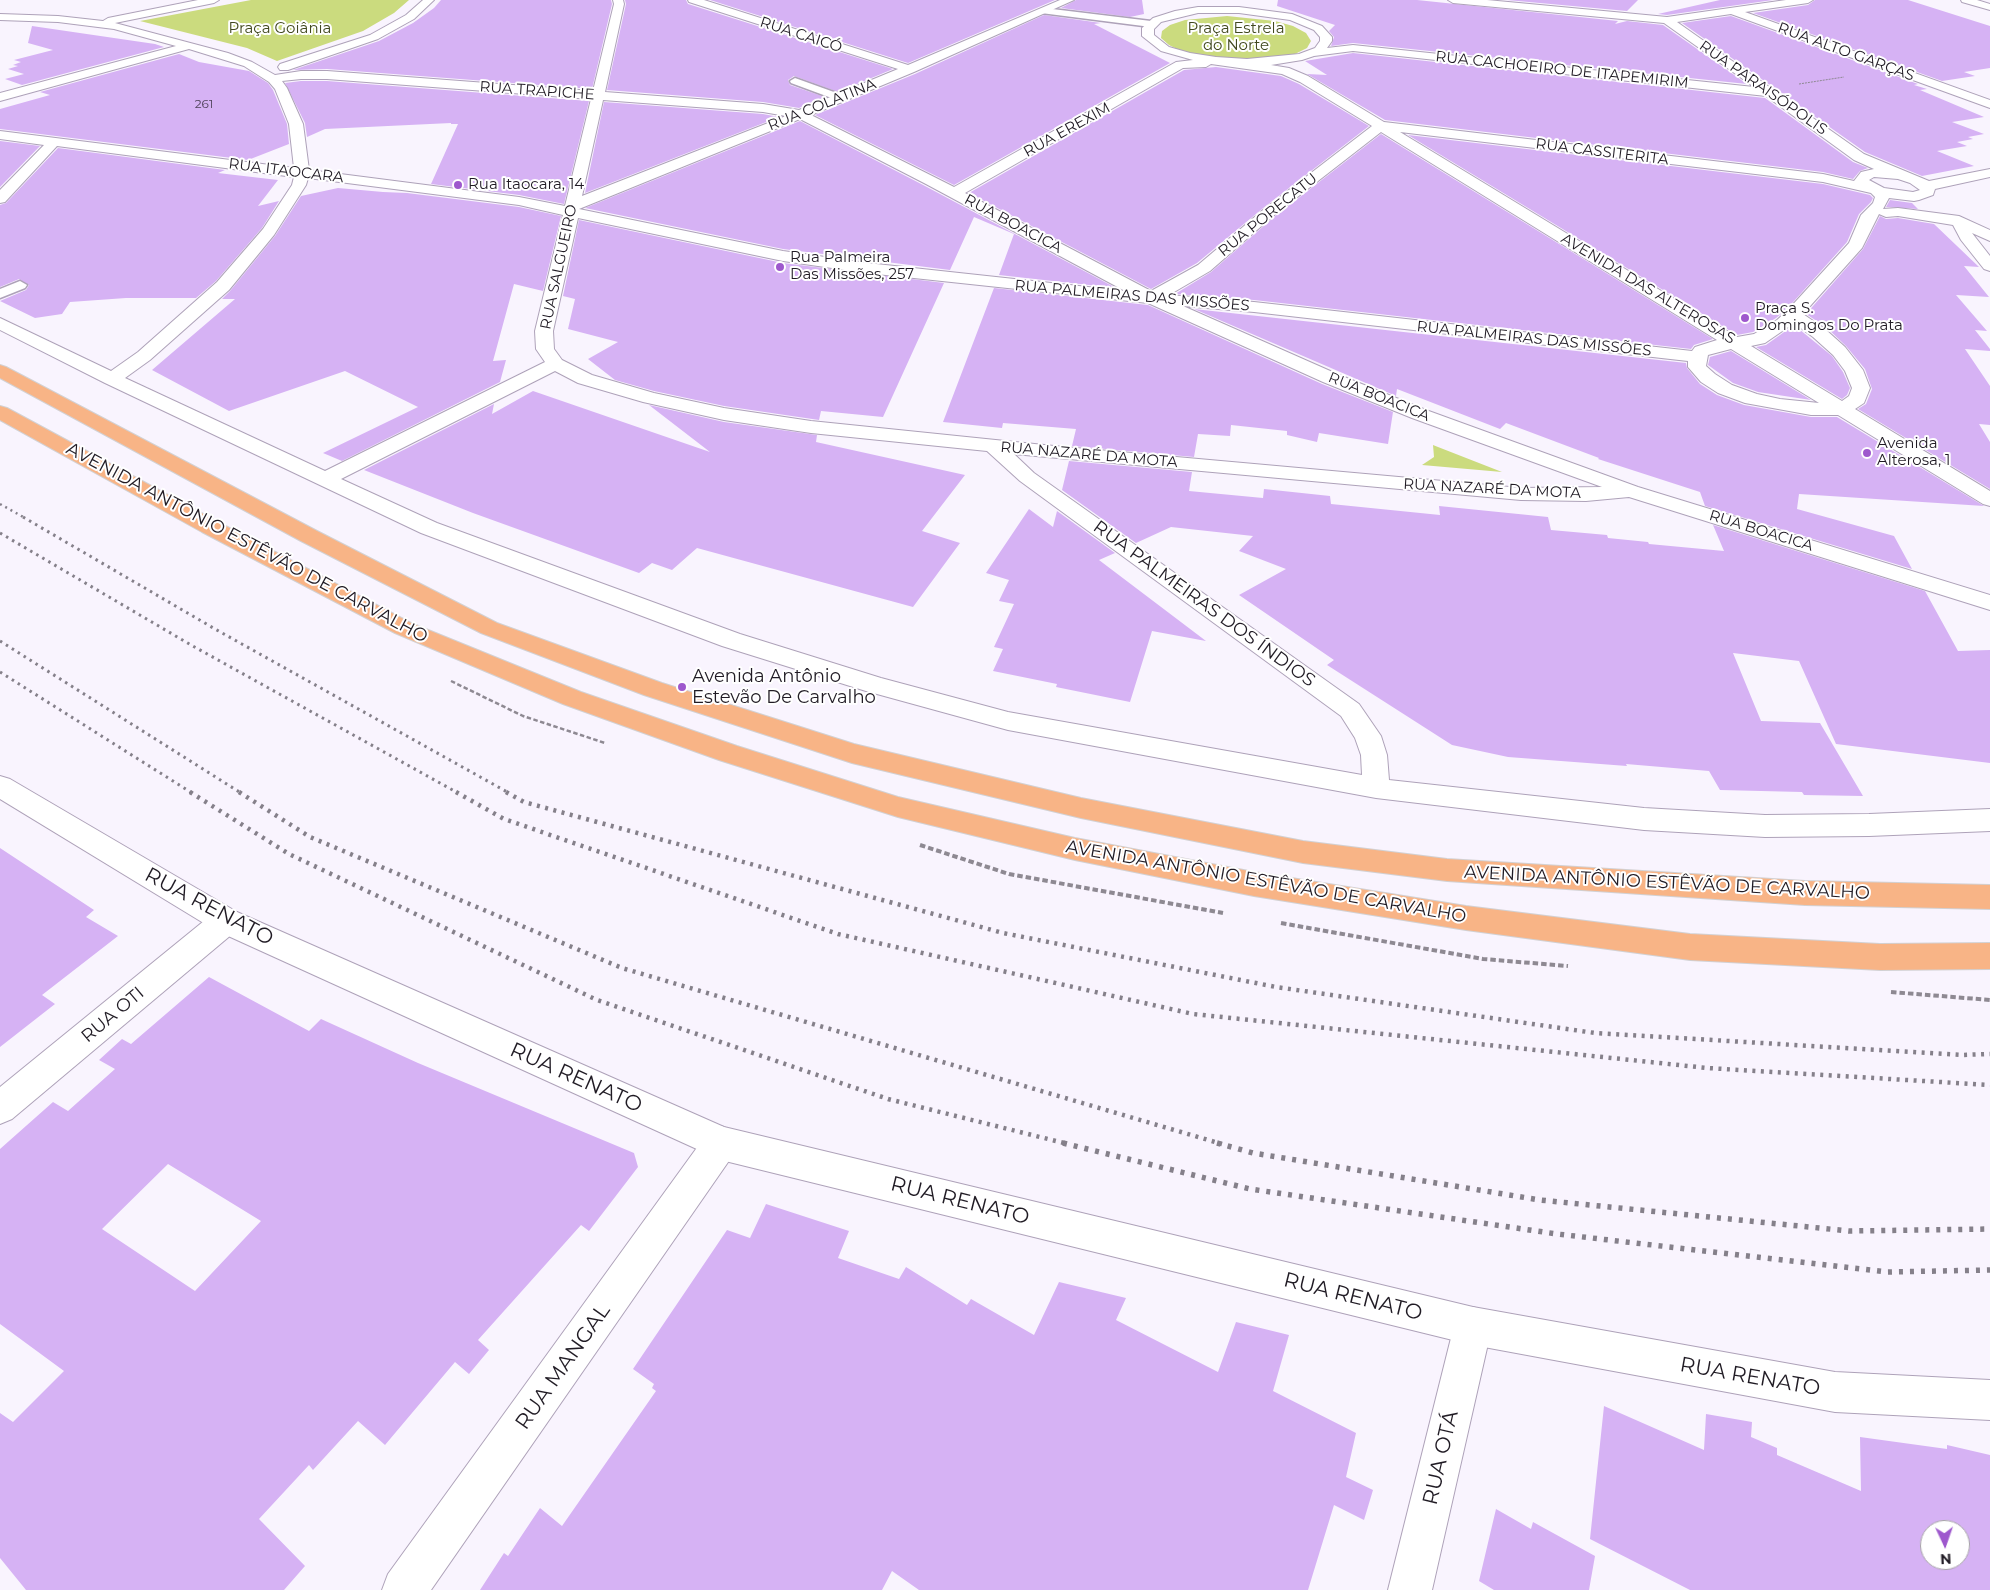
<!DOCTYPE html>
<meta charset="utf-8">
<style>
body{margin:0}
#map{position:relative;width:1990px;height:1590px;overflow:hidden;background:#f9f4fe;font-family:Montserrat,sans-serif}
canvas{display:block}
.north{position:absolute;left:1920px;top:1520px;width:50px;height:50px;box-sizing:border-box;background:#fff;border:1px solid #a6a4a7;border-radius:50%;rotate:177deg;font-size:14px;font-weight:700;line-height:20px;text-align:center;color:#201b24}
.north::after{content:'';display:block;margin:auto;width:18px;height:22px;background:#9e58cd;clip-path:polygon(50% 0,100% 100%,50% 72%,0 100%)}
</style>
<div id="map">
<canvas width="1990" height="1590"></canvas>
<div class="north">N</div>
</div>
<script>
const ctx = document.querySelector('canvas').getContext('2d');
ctx.lineJoin = 'round';
function paint(path, color) { ctx.fillStyle = color; ctx.fill(path, 'evenodd'); }
const shape = rows => new Path2D(rows.map(r => 'M' + r).join(''));
function stroke(path, color, width, dash) { ctx.strokeStyle = color; ctx.lineWidth = width; ctx.lineCap = dash ? 'butt' : 'round'; ctx.setLineDash(dash || []); ctx.stroke(path); }
function drawText(font, color, halo, rows, align = 'center') {
  ctx.font = font + ' Montserrat,sans-serif'; ctx.lineWidth = 4; ctx.setLineDash([]); ctx.textBaseline = 'middle'; ctx.strokeStyle = halo; ctx.fillStyle = color; for (const [text, x, y, turn = 0] of rows) {
    ctx.save(); ctx.translate(x, y); ctx.rotate((+turn || 0) * Math.PI / 180); ctx.textAlign = isNaN(turn) ? turn : align; if (halo) ctx.strokeText(text, 0, 0); ctx.fillText(text, 0, 0); ctx.restore();
  }
}
paint(shape([
 [251,0,409,0,394,13,363,31,277,61,247,48,140,21],
 [1227,16,1275,21,1293,26,1306,33,1311,41,1307,48,1295,54,1253,60,1203,57,1183,52,1169,45,1161,38,1162,31,1170,25,1185,20],
 [1433,445,1438,447,1502,472,1422,465,1434,457]
]), '#cbdb7e');
paint(shape([
 [441,0,611,0,612,4,592,89,327,69,293,70,379,41,413,23,434,8],
 [625,0,686,0,688,4,893,69,838,92,794,76,788,80,790,85,825,97,799,108,763,102,607,90,626,4],
 [710,0,1055,0,908,63],
 [1076,0,1142,0,1144,14,1130,17,1061,8],
 [1278,0,1417,0,1618,21,1615,24,1627,21,1663,25,1747,84,1353,43,1331,46,1334,37,1329,31,1335,25,1277,6],
 [1507,0,1638,0,1627,11],
 [1720,0,1773,0,1667,15,1658,14],
 [1815,0,1908,0,1990,26,1990,68,1964,72,1975,76,1942,81,1753,13,1808,5],
 [1044,15,1101,23,1094,24,1170,63,954,185,815,115,915,74],
 [1731,16,1918,84,1914,85,1927,89,1920,90,1984,117,1952,122,1984,134,1968,137,1973,139,1957,142,1967,146,1937,151,1974,166,1922,176,1865,152,1682,23],
 [32,26,155,44,164,47,22,85,5,79,24,74,8,69,18,66,13,65,21,62,14,60,53,50,28,43],
 [1353,53,1765,98,1853,162,1868,168,1860,171,1853,179,1823,172,1385,120,1307,74,1327,75,1305,61],
 [179,54,199,62,249,71,268,83,273,90,287,124,289,144,248,160,0,129,0,109,50,95,40,92],
 [1216,67,1281,76,1299,84,1369,126,1262,209,1197,263,1151,289,969,193,1184,70],
 [301,81,327,81,589,101,564,204,519,195,431,184,458,124,451,124,451,123,325,129,307,137,305,123,285,83],
 [604,102,763,114,779,117,585,193],
 [800,121,925,186,1116,288,999,275,1014,234,974,217,950,270,783,249,585,208],
 [1381,134,1713,339,1694,345,1691,349,1254,300,1175,294,1211,272,1274,217],
 [1408,135,1823,184,1870,195,1873,198,1871,202,1859,214,1847,242,1786,310,1776,318,1753,332,1737,335],
 [0,141,40,146,0,187],
 [58,148,225,170,218,173,278,180,258,206,279,201,262,228,216,281,196,298,126,298,70,302,62,314,35,318,0,301,26,290,29,285,19,279,0,287,0,205,6,203],
 [338,188,383,192,407,193,519,207,561,216,543,291,514,284,493,361,506,360,500,382,342,461,323,453,418,407,345,371,229,411,152,370,235,299,222,299,230,291,275,236,301,196],
 [1890,200,1912,203,1918,209,1886,207],
 [1880,216,1886,219,1898,218,1934,224,1979,267,1964,266,1989,297,1956,295,1987,331,1975,330,1990,349,1990,351,1965,349,1990,386,1990,425,1979,424,1990,442,1990,489,1858,409,1866,404,1872,389,1865,369,1846,346,1826,327,1806,314,1863,249],
 [579,220,783,263,944,283,883,417,821,411,819,420,724,406,654,391,615,380,588,359,618,342,568,329,575,299,563,296],
 [994,288,1148,305,1322,384,1393,412,1388,444,1319,433,1317,442,1287,435,1287,431,1231,425,1230,436,1198,434,1194,457,1072,446,1076,429,1003,423,1002,428,943,422],
 [1194,309,1686,363,1687,368,1700,384,1717,395,1744,405,1811,417,1837,417,1984,506,1799,494,1797,509,1894,536,1912,569,1705,506,1700,492,1598,459,1599,458,1506,423,1500,429,1397,389,1396,396],
 [1794,325,1832,356,1843,372,1850,388,1847,395,1842,399,1756,347,1766,345],
 [1731,351,1811,400,1758,392,1733,383,1708,365,1710,357],
 [533,391,710,452,649,405,724,422,817,435,816,442,965,475,922,531,960,543,913,607,697,548,672,570,652,563,639,573,473,513,364,470,494,404,492,414],
 [1069,461,1192,472,1189,491,1263,498,1264,489,1330,496,1331,504,1440,515,1439,506,1548,517,1551,530,1607,535,1608,538,1648,542,1649,544,1724,551,1713,525,1925,591,1958,651,1990,650,1990,763,1836,744,1799,661,1733,653,1761,721,1820,723,1863,796,1804,795,1802,792,1720,790,1709,771,1626,764,1627,766,1508,757,1452,745,1327,665,1334,660,1239,595,1286,569,1239,551,1253,536,1171,527,1136,543,1062,490],
 [1029,509,1053,527,1057,511,1115,553,1099,560,1206,641,1152,631,1130,702,1056,687,1057,684,993,671,1003,649,994,647,1014,604,999,601,1009,580,986,573],
 [0,848,94,910,86,917,118,936,42,995,55,1004,0,1047],
 [209,977,309,1031,321,1019,418,1063,634,1153,638,1167,589,1231,581,1225,478,1340,489,1350,469,1374,455,1362,385,1445,358,1421,313,1470,309,1465,259,1519,305,1566,284,1590,26,1590,0,1558,0,1413,13,1422,64,1371,0,1324,0,1149,53,1102,68,1111,115,1069,99,1060,122,1039,131,1044],
 [168,1164,261,1221,195,1291,102,1229],
 [766,1204,849,1231,838,1258,899,1279,906,1267,967,1305,971,1299,1034,1335,1059,1282,1126,1298,1116,1320,1218,1372,1236,1322,1289,1335,1273,1391,1356,1433,1346,1477,1373,1490,1364,1520,1334,1505,1308,1590,919,1590,892,1571,882,1590,480,1590,504,1553,508,1556,540,1508,562,1526,656,1391,652,1388,654,1384,633,1369,727,1230,750,1238],
 [1604,1406,1704,1450,1706,1414,1752,1422,1751,1437,1777,1448,1777,1455,1861,1491,1860,1437,1947,1449,1947,1445,1990,1455,1990,1590,1690,1590,1590,1539],
 [1930,1530,1960,1530,1960,1560,1930,1560],
 [1496,1509,1531,1529,1533,1522,1595,1556,1589,1590,1494,1590,1479,1581]
]), '#d6b2f4');
const service = shape([
 [1044,8,1151,21,1155,24,1151,27,1041,13,1040,11,1044,8],
 [795,78,845,96,846,98,845,100,837,100,791,83,790,81,795,78],
 [20,281,27,285,25,288,0,298,0,289,20,281]
]);
const minor = shape([
 [198,0,219,0,214,3,115,23,228,53,252,62,275,75,301,71,327,71,593,91,614,4,613,0,623,0,624,4,605,92,763,104,799,110,898,69,689,2,688,0,704,0,908,65,1060,0,1074,0,914,72,811,115,954,187,1176,62,1193,60,1161,51,1142,36,1142,28,1153,18,1175,11,1198,7,1239,7,1292,14,1322,26,1332,37,1332,41,1327,48,1353,45,1754,87,1664,23,1453,3,1448,0,1487,0,1667,17,1786,0,1813,0,1808,3,1745,12,1990,100,1990,108,1731,14,1677,22,1864,154,1929,181,1990,169,1990,177,1935,189,1933,195,1919,200,1914,201,1889,198,1883,209,1898,208,1959,216,1990,230,1990,241,1972,233,1990,256,1990,271,1984,269,1961,240,1953,225,1898,216,1886,217,1879,214,1862,248,1803,314,1825,329,1845,347,1863,370,1870,388,1864,403,1855,409,1990,491,1990,506,1983,504,1838,415,1811,415,1745,403,1718,393,1701,382,1688,367,1688,361,1254,312,1183,306,1337,374,1426,410,1638,487,1990,595,1990,610,1629,497,1586,501,1521,500,1014,454,1034,473,1359,704,1381,736,1387,755,1389,780,1644,808,1765,815,1869,814,1990,809,1990,831,1869,836,1765,837,1644,830,1376,798,1008,730,866,691,722,646,421,533,105,383,0,330,0,318,111,371,138,352,217,282,263,229,292,185,294,177,57,146,5,202,0,203,0,190,44,145,0,139,0,131,294,168,289,124,275,89,269,82,244,66,189,49,0,101,0,93,176,46,114,29,58,22,0,20,0,14,58,16,103,21,108,18,198,0],
 [1198,13,1239,13,1290,20,1314,30,1320,37,1320,41,1315,48,1299,54,1247,59,1216,57,1190,53,1169,47,1154,35,1154,29,1161,22,1198,13],
 [1353,51,1766,96,1854,160,1874,169,1861,172,1854,181,1823,174,1384,122,1308,76,1289,68,1271,65,1302,60,1314,56,1353,51],
 [1211,64,1282,74,1300,82,1372,126,1263,210,1198,265,1151,291,965,193,1183,68,1206,67,1211,64],
 [301,79,327,79,591,99,565,206,519,197,309,170,303,124,287,88,282,81,301,79],
 [603,100,763,112,786,116,582,196,603,100],
 [800,119,926,184,1125,291,867,263,783,251,579,209,800,119],
 [1381,132,1717,340,1695,347,1692,351,1254,302,1169,295,1210,271,1273,216,1381,132],
 [1400,132,1823,182,1871,193,1875,197,1873,203,1861,215,1849,243,1787,311,1777,320,1754,334,1737,337,1400,132],
 [1874,177,1898,179,1910,183,1920,190,1913,192,1884,188,1869,180,1874,177],
 [308,178,519,205,563,215,535,331,536,349,545,362,325,471,125,378,150,360,229,290,274,235,306,185,308,178],
 [578,218,783,261,867,273,1148,303,1323,382,1412,418,1602,487,1521,488,1054,446,811,421,724,408,654,393,592,375,562,360,554,349,553,331,578,218],
 [1794,323,1813,337,1833,355,1845,371,1852,388,1849,396,1842,401,1751,346,1765,343,1794,323],
 [1731,349,1819,403,1780,399,1757,394,1732,385,1715,374,1706,366,1708,355,1731,349],
 [555,371,578,383,643,402,724,420,811,433,987,451,1020,481,1341,716,1355,738,1361,755,1362,775,1008,712,881,678,740,634,437,523,341,479,555,371],
 [423,0,434,0,414,19,378,39,288,70,280,70,278,67,280,64,370,35,406,15,423,0],
 [1961,0,1977,0,1990,4,1990,10,1962,2,1961,0],
 [226,909,237,912,241,921,237,930,12,1119,0,1124,0,1087,215,912,226,909],
 [721,1126,733,1131,738,1143,733,1155,431,1590,382,1590,388,1574,709,1131,721,1126],
 [1473,1307,1487,1312,1492,1326,1432,1590,1388,1590,1454,1326,1459,1312,1473,1307]
]);
const tertiary = shape([
 [0,776,10,779,237,912,724,1127,1473,1307,1835,1372,1990,1380,1990,1420,1835,1412,1473,1345,721,1160,215,930,0,799,0,776]
]);
const trunk = shape([
 [0,365,6,367,317,531,497,623,662,683,854,744,1081,798,1303,841,1447,859,1805,881,1990,885,1990,909,1805,905,1447,881,1303,863,1081,818,852,763,644,695,481,633,301,541,0,378,0,365],
 [0,406,7,408,218,522,411,623,581,692,737,746,898,797,1075,838,1254,872,1466,906,1690,934,1880,944,1990,943,1990,969,1880,970,1690,960,1466,930,1254,896,1075,860,898,817,719,760,563,704,395,633,202,532,0,420,0,406]
]);
stroke(service, '#aea2b9', 3);
stroke(minor, '#aea2b9', 2);
stroke(tertiary, '#aea2b9', 2);
stroke(trunk, '#d2d1d3', 2);
stroke(shape([
 [1799,84,1844,77]
]), '#8e8992', 1, [2, 1]);
stroke(shape([
 [451,681,523,716,605,743]
]), '#8e8992', 2.5, [4.5, 2.5]);
stroke(shape([
 [920,845,1009,874,1223,913],
 [1281,923,1483,959,1568,966],
 [1891,992,1990,1000]
]), '#8e8992', 4, [5.5, 3]);
paint(service, '#fff');
paint(minor, '#fff');
paint(tertiary, '#fff');
paint(trunk, '#f8b486');
stroke(shape([
 [0,504,25,518]
]), '#85808a', 2.5, [2, 4]);
stroke(shape([
 [23,517,215,629,509,793],
 [0,533,191,645,458,793],
 [0,641,241,793],
 [0,672,192,793]
]), '#85808a', 3, [2.5, 4.5]);
stroke(shape([
 [190,792,289,854,597,1000,888,1099,1068,1144],
 [239,792,310,837,622,968,1222,1144],
 [456,792,504,819,838,934,1193,1014,1707,1068,1990,1085],
 [506,792,524,802,1003,933,1276,987,1595,1033,1962,1055,1990,1054]
]), '#85808a', 4.5, [3, 5.5]);
stroke(shape([
 [1063,1143,1250,1189,1557,1234,1887,1272,1990,1270],
 [1217,1143,1253,1153,1540,1200,1849,1231,1990,1229]
]), '#85808a', 5.5, [4, 7]);
for (const [x, y, r, color] of [
 [458,185,5,"#9e58cd"],
 [780,267,5,"#9e58cd"],
 [1745,318,5,"#9e58cd"],
 [1867,453,5,"#9e58cd"],
 [682,687,5,"#9e58cd"]
]) { const dot = new Path2D(); dot.arc(x, y, r, 0, 2 * Math.PI); ctx.fillStyle = color; ctx.fill(dot); stroke(dot, '#fff', 2); }
drawText('12px', '#4e4158', null, [
 ["261",204,104]
]);
drawText('15px', '#41481f', '#fff', [
 ["Praça Goiânia",280,29],
 ["Praça Estrela",1236,29],
 ["do Norte",1236,46]
]);
drawText('15px', '#201b24', '#fff', [
 ["RUA CAICÓ",801,35,18],
 ["RUA ALTO GARÇAS",1846,52,20],
 ["RUA CACHOEIRO DE ITAPEMIRIM",1562,70,6],
 ["RUA PARAISÓPOLIS",1763,88,35],
 ["RUA TRAPICHE",537,91,4],
 ["RUA COLATINA",822,105,-22],
 ["RUA EREXIM",1067,130,-29],
 ["RUA CASSITERITA",1602,152,7],
 ["RUA ITAOCARA",286,171,7],
 ["RUA PORECATU",1268,215,-39],
 ["RUA BOACICA",1013,224,28],
 ["RUA SALGUEIRO",559,267,-78],
 ["AVENIDA DAS ALTEROSAS",1648,289,31],
 ["RUA PALMEIRAS DAS MISSÕES",1132,296,5],
 ["RUA PALMEIRAS DAS MISSÕES",1534,339,6],
 ["RUA BOACICA",1379,397,22],
 ["RUA NAZARÉ DA MOTA",1089,455,5],
 ["RUA NAZARÉ DA MOTA",1492,489,3],
 ["RUA BOACICA",1761,531,17]
]);
drawText('15px', '#201b24', '#fff', [
 ["Rua Itaocara, 14",468,185],
 ["Rua Palmeira",790,258],
 ["Das Missões, 257",790,275],
 ["Praça S.",1755,309],
 ["Domingos Do Prata",1755,326],
 ["Avenida",1877,444],
 ["Alterosa, 1",1877,461]
], 'left');
drawText('18px', '#201b24', '#fff', [
 ["AVENIDA ANTÔNIO ESTÊVÃO DE CARVALHO",247,543,28],
 ["RUA PALMEIRAS DOS ÍNDIOS",1204,604,36],
 ["AVENIDA ANTÔNIO ESTÊVÃO DE CARVALHO",1266,882,10],
 ["AVENIDA ANTÔNIO ESTÊVÃO DE CARVALHO",1667,883,3],
 ["RUA OTI",113,1015,-40]
]);
drawText('18px', '#201b24', '#fff', [
 ["Avenida Antônio",692,677],
 ["Estevão De Carvalho",692,698]
], 'left');
drawText('21px', '#201b24', '#fff', [
 ["RUA RENATO",209,907,28],
 ["RUA RENATO",576,1078,24],
 ["RUA RENATO",960,1201,14],
 ["RUA RENATO",1353,1297,14],
 ["RUA MANGAL",563,1367,-55],
 ["RUA RENATO",1750,1377,10],
 ["RUA OTÁ",1441,1458,-77]
]);
</script>
